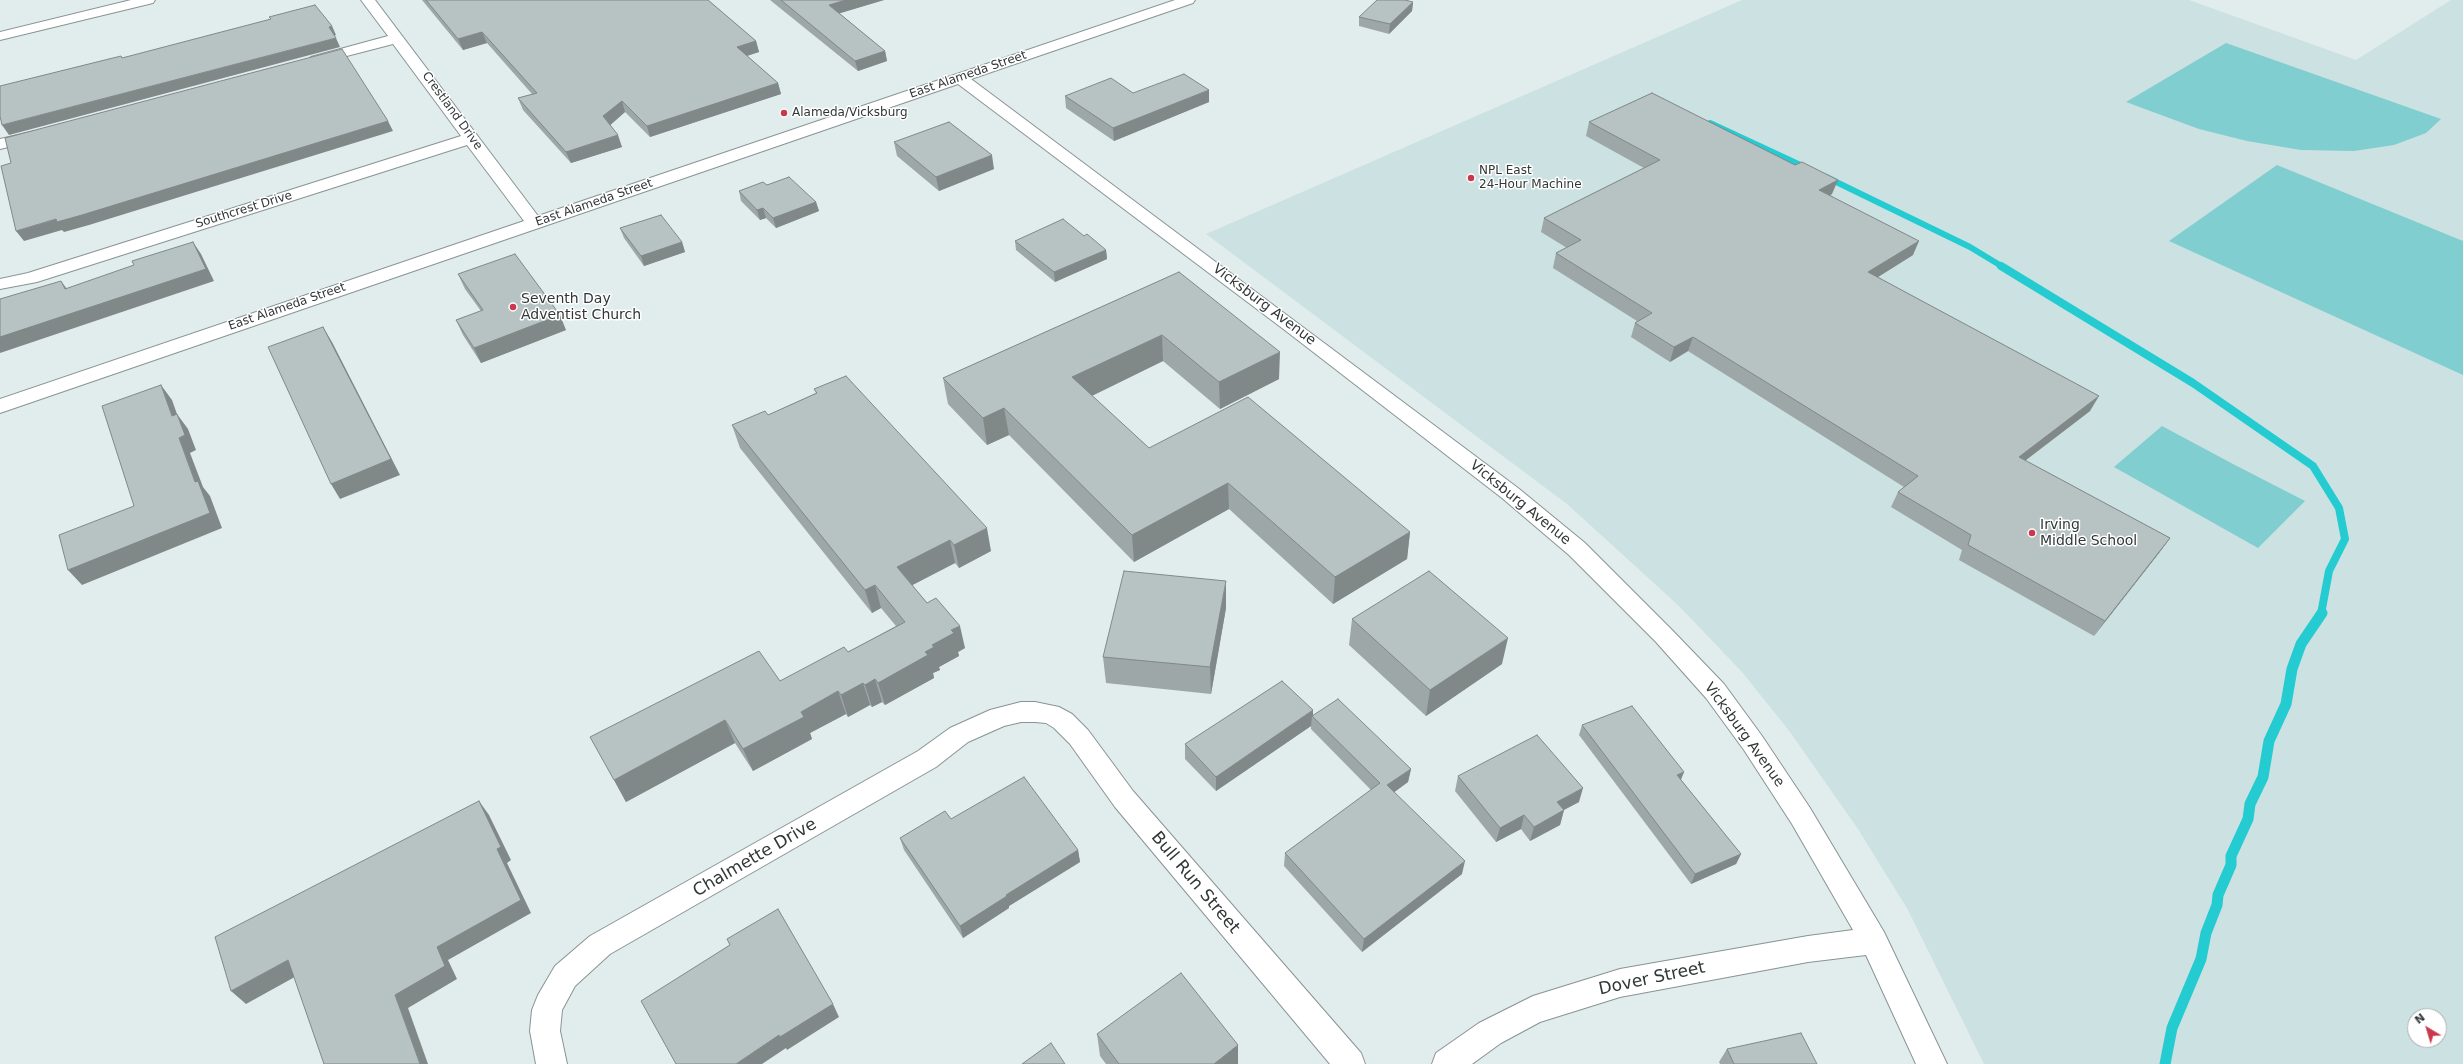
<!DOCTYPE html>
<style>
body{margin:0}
#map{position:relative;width:2463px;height:1064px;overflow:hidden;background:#e1eded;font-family:"DejaVu Sans",sans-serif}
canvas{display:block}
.north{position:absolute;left:2407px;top:1008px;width:40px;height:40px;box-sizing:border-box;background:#fff;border:1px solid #adafaf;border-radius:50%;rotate:322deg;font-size:11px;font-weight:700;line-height:16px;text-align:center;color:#313636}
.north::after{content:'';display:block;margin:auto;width:14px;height:18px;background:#c9384b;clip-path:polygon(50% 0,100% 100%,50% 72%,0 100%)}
</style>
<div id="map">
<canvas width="2463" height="1064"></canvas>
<div class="north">N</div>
</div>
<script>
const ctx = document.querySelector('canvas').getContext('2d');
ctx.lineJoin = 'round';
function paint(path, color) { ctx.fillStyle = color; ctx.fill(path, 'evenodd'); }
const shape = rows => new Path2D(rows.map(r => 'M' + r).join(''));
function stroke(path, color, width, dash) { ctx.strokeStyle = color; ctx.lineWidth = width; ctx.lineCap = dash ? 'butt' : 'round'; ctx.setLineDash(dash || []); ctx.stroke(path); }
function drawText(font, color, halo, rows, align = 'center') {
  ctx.font = font + ' "DejaVu Sans",sans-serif'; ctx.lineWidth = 3; ctx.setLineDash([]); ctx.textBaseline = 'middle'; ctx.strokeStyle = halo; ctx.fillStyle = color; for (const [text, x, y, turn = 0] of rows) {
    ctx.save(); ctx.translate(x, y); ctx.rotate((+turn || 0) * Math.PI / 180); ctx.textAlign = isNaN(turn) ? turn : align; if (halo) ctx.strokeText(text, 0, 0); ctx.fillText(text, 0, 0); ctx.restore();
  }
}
paint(shape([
 [1742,0,2189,0,2356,60,2451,0,2463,0,2463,1064,1984,1064,1908,910,1858,829,1790,732,1742,672,1678,605,1567,504,1206,234],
 [2415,1016,2439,1016,2439,1040,2415,1040]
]), '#cce1e1');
paint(shape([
 [2226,43,2441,119,2426,133,2394,145,2354,151,2301,150,2247,141,2199,129,2126,102],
 [2277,165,2463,241,2463,375,2169,241],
 [2162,426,2233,464,2305,501,2258,548,2114,467]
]), '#80ced0');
stroke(shape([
 [1710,123,1809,169],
 [1826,177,1970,247,2003,267]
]), '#24cbd0', 6);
stroke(shape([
 [2001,266,2193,383,2313,466,2339,508,2345,539,2329,571,2321,614]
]), '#24cbd0', 8);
stroke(shape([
 [2165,1064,2172,1028,2201,959,2206,933,2217,905,2218,895,2231,865,2231,856,2248,819,2250,804,2263,777,2269,741,2286,704,2292,669,2301,644,2322,613]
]), '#24cbd0', 11);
const minor = shape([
 [131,0,155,0,153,3,0,40,0,32,131,0],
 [361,0,375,0,538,216,1175,0,1195,0,1193,3,971,79,1518,488,1585,543,1672,630,1724,684,1762,736,1810,808,1884,932,1947,1064,1916,1064,1866,955,1808,962,1620,997,1540,1022,1501,1043,1472,1064,1432,1064,1436,1053,1479,1023,1533,996,1620,969,1808,936,1853,930,1792,824,1744,750,1706,698,1656,642,1569,555,1502,498,1286,331,958,84,0,413,0,399,524,221,467,145,37,282,0,289,0,279,28,273,461,136,393,44,316,64,311,63,309,60,311,57,388,36,361,0],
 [35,131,43,136,41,139,0,149,0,139,35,131],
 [1021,702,1035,702,1059,707,1072,714,1088,730,1133,791,1361,1053,1365,1064,1330,1064,1115,807,1070,744,1054,728,1046,723,1035,722,1021,722,1004,726,968,742,936,767,610,954,575,986,562,1010,560,1031,567,1064,536,1064,530,1031,532,1010,538,995,555,966,590,936,918,751,950,728,990,710,1021,702]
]);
stroke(minor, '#899393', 2);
paint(minor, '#fff');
paint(shape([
 [422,0,708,0,756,41,759,52,747,56,778,83,781,94,650,137,625,112,610,125,622,147,571,163,523,110,518,98,532,94,487,43,463,50],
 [770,0,884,0,839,13,885,51,887,61,858,71],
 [1413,2,1412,11,1389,34,1359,26,1359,17],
 [1133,93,1209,102,1114,141,1066,108,1065,96],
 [1589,122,1832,194,1830,195,1913,255,1878,277,2090,411,2025,461,2170,538,2159,553,2094,636,1959,560,1962,550,1891,507,1898,492,1904,487,1688,351,1670,362,1631,337,1635,323,1637,321,1553,268,1556,253,1567,248,1541,232,1544,218,1644,168,1586,136],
 [894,142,994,169,939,191,897,156],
 [767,185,816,202,819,211,776,228,766,218,760,220,741,201,739,191],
 [620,228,682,242,685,252,644,266,624,238],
 [1015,241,1106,250,1107,259,1055,282,1016,250],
 [1179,272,1279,379,1220,409,1163,361,1092,396,1149,448,1410,532,1407,559,1333,604,1229,509,1134,562,1009,435,987,445,948,404,943,378],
 [458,274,566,330,481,363,463,335,456,320,481,311,465,289],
 [814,389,991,551,959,568,955,563,912,585,965,648,958,652,959,656,939,667,940,670,933,673,934,678,885,705,882,702,872,707,870,705,848,717,846,714,810,733,812,739,753,771,735,743,626,802,614,780,780,681,848,652,896,626,881,608,872,613,740,448,732,425,768,415,816,393],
 [1226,608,1211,694,1106,683,1103,657],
 [1352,619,1502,664,1426,716,1349,645],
 [1313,715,1411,769,1408,782,1394,792,1462,874,1362,952,1284,866,1285,853,1371,790,1311,729,1311,726,1216,791,1185,759,1185,744],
 [1582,725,1684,772,1681,780,1741,854,1736,864,1691,884,1579,735],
 [1458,776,1579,802,1564,810,1560,825,1530,841,1521,829,1496,842,1455,791],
 [951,819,1078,850,1080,862,1009,906,1009,908,963,938,904,850,900,838],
 [1097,1034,1238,1064,1106,1064,1100,1056],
 [1727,1049,1817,1064,1720,1064,1719,1062]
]), '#9da7a7');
paint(shape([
 [846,0,884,0,831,16,829,5],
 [1413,2,1412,11,1389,34,1390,24],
 [332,26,336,35,333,36,329,27],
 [482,32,487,43,463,50,458,39],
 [336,38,340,47,9,135,2,125],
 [756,41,759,52,740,58,737,47],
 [885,51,887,61,858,71,855,61],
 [778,83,781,94,650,137,647,126],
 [1209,90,1209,102,1114,141,1113,128],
 [622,101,625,112,607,128,603,116],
 [388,121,393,131,89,225,64,232,62,230,24,241,16,231],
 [618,135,622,147,571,163,566,152],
 [992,155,994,169,939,191,936,177],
 [1838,180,1832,194,1814,204,1819,190],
 [816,202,819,211,776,228,773,218],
 [763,208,766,218,760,220,757,210],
 [1919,241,1913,255,1862,287,1868,272],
 [193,242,201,254,214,281,0,353,0,337],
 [682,242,685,252,644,266,641,256],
 [1106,250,1107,259,1055,282,1054,272],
 [61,281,70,293,65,289],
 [560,315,566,330,481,363,474,348],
 [323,327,332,342,400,475,340,499,331,484],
 [1162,335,1163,361,1075,404,1072,377],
 [1693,337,1688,351,1670,362,1674,347],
 [1280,352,1279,379,1220,409,1219,382],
 [161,385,172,400,183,431,172,416],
 [2099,396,2090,411,2010,472,2019,457],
 [1004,408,1009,435,987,445,983,418],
 [177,414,188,429,196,450,190,453,203,487,210,496,222,528,82,585,68,570,195,482,179,438],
 [1228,483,1229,509,1134,562,1132,535],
 [987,528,991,551,959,568,954,545],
 [1410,532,1407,559,1333,604,1335,577],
 [2170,538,2159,553,2094,636,2105,621],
 [950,540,955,563,903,590,897,567],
 [1226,581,1226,608,1211,694,1210,667],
 [875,585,881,608,872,613,865,590],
 [960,626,965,648,958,652,959,656,939,667,940,670,933,673,934,678,885,705,878,683,925,652,932,645,951,630],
 [1508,638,1502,664,1426,716,1430,690],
 [875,679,882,702,872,707,865,685],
 [863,683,870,705,848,717,841,695],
 [838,691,846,714,810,733,812,739,753,771,743,749,801,712],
 [1313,710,1313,717,1312,716,1311,726,1216,791,1216,777],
 [725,720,735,743,626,802,614,780],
 [1411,769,1408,782,1385,799,1387,785],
 [1684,772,1680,781,1677,775],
 [1583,788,1579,802,1552,816,1557,802],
 [479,801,489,815,511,860,507,863,531,913,448,960,457,979,408,1008,428,1064,420,1064,395,995,437,947,497,849],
 [1564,810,1560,825,1530,841,1534,827],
 [1524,815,1521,829,1496,842,1500,828],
 [1078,850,1080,862,1009,906,1009,908,963,938,960,926,1006,895],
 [1741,854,1736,864,1691,884,1695,874],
 [1465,861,1462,874,1362,952,1364,939],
 [288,960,302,973,246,1004,231,991],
 [833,1004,839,1017,787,1050,786,1048,762,1064,736,1064,779,1035],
 [1238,1045,1238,1064,1214,1064]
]), '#808888');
const building = shape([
 [426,0,708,0,756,41,737,47,778,83,647,126,622,101,603,116,618,135,566,152,518,98,537,93,482,32,458,39,426,0],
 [781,0,846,0,829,5,885,51,855,61,781,0],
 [1377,0,1405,0,1413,2,1390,24,1359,17,1377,0],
 [315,5,332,26,329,27,336,38,2,125,0,116,0,86,121,56,122,58,271,19,269,17,315,5],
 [342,49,388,121,82,215,57,222,56,219,16,231,1,166,11,163,5,138,342,49],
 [1184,74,1209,90,1113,128,1065,96,1111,78,1133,93,1184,74],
 [1652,93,1795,165,1802,162,1838,180,1819,190,1919,241,1868,272,2099,396,2019,457,2170,538,2105,621,1968,545,1971,535,1898,492,1918,476,1693,337,1674,347,1635,323,1652,313,1556,253,1581,240,1544,218,1660,160,1589,122,1652,93],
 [949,122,992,155,936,177,894,142,949,122],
 [789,177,816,202,773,218,763,208,757,210,739,191,763,182,767,185,789,177],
 [661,215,682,242,641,256,620,228,661,215],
 [1063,219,1084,236,1087,234,1106,250,1054,272,1015,241,1063,219],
 [193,242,206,269,0,337,0,299,61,281,65,289,134,265,132,261,193,242],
 [515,254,560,315,474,348,456,320,483,310,458,274,515,254],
 [1179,272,1280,352,1219,382,1162,335,1072,377,1149,448,1248,397,1410,532,1335,577,1228,483,1132,535,1004,408,983,418,943,378,1179,272],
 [323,327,391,459,331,484,268,347,323,327],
 [846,376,987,528,954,545,950,540,897,567,927,603,936,598,960,626,951,630,954,633,932,645,934,647,925,652,928,655,878,683,875,679,865,685,863,683,841,695,838,691,801,712,804,717,743,749,725,720,614,780,590,737,759,651,780,681,844,647,848,652,905,622,875,585,865,590,732,425,765,411,768,415,817,393,814,389,846,376],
 [161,385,172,416,177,414,185,435,179,438,195,482,198,481,210,513,68,570,59,535,134,506,102,406,161,385],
 [1124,571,1226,581,1210,667,1103,657,1124,571],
 [1429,571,1508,638,1430,690,1352,619,1429,571],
 [1282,681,1313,710,1216,777,1185,744,1282,681],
 [1338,699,1411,769,1387,785,1465,861,1364,939,1285,853,1380,783,1312,716,1338,699],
 [1632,706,1684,772,1677,775,1741,854,1695,874,1582,725,1632,706],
 [1537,735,1583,788,1557,802,1564,810,1534,827,1524,815,1500,828,1458,776,1537,735],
 [1024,777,1078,850,1006,895,1007,896,960,926,900,838,945,811,951,819,1024,777],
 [479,801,501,847,497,849,521,900,437,947,445,966,395,995,420,1064,324,1064,288,960,231,991,215,937,479,801],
 [778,909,833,1004,780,1037,779,1035,736,1064,676,1064,641,1001,730,945,727,939,778,909],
 [1181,973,1238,1045,1214,1064,1119,1064,1097,1034,1181,973],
 [1801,1033,1817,1064,1734,1064,1727,1049,1801,1033],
 [1051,1043,1065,1064,1022,1064,1051,1043]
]);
paint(building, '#b7c2c2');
stroke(building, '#808888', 1);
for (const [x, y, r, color] of [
 [784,113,4,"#c9384b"],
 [1471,178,4,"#c9384b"],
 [513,307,4,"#c9384b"],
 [2032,533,4,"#c9384b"]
]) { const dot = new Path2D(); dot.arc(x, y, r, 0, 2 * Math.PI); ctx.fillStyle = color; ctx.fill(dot); stroke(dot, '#fff', 1.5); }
drawText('12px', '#313636', '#fff', [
 ["East Alameda Street",968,75,-19],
 ["Crestland Drive",452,111,54],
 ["East Alameda Street",594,203,-19],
 ["Southcrest Drive",244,210,-17],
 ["East Alameda Street",287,307,-19]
]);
drawText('12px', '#313636', '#fff', [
 ["Alameda/Vicksburg",792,113],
 ["NPL East",1479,171],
 ["24-Hour Machine",1479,185]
], 'left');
drawText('14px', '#313636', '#fff', [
 ["Seventh Day",521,299],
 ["Adventist Church",521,315],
 ["Irving",2040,525],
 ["Middle School",2040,541]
], 'left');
drawText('14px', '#313636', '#fff', [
 ["Vicksburg Avenue",1264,305,37],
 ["Vicksburg Avenue",1520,503,39],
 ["Vicksburg Avenue",1744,735,54]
]);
drawText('17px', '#313636', '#fff', [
 ["Chalmette Drive",755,858,-30],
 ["Bull Run Street",1195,883,50],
 ["Dover Street",1652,979,-12]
]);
</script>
